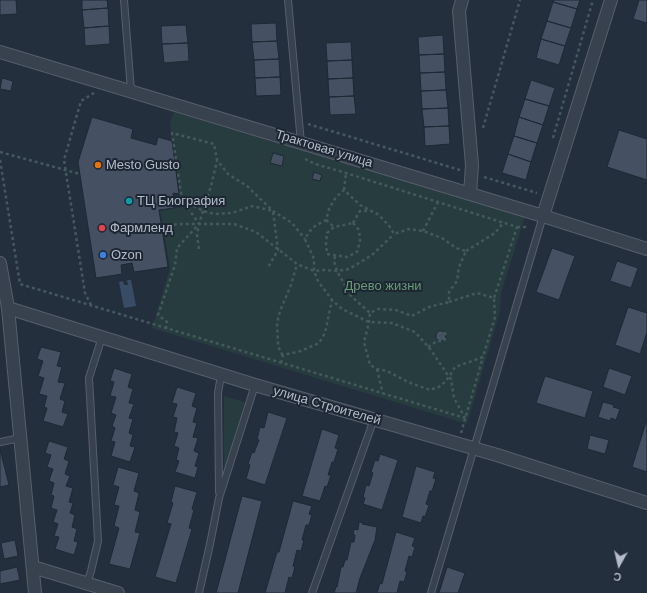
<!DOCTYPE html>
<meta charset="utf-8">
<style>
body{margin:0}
#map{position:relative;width:647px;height:593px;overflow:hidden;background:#242f3e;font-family:Helvetica,sans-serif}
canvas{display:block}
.north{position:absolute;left:599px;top:545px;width:40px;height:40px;-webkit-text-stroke:3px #1d2633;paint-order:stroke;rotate:188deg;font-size:11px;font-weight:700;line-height:16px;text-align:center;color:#b4bcc9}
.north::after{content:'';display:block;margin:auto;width:14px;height:18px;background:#b4bcc9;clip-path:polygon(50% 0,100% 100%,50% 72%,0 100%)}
</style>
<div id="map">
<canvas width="647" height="593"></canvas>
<div class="north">С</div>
</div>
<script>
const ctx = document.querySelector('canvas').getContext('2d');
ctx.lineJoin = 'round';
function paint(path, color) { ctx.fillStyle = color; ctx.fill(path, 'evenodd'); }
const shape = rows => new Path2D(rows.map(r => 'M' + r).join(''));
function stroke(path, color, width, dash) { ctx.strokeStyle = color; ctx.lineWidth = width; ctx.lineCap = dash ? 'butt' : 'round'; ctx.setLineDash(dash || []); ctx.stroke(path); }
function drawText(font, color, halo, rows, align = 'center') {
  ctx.font = font + ' Helvetica,sans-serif'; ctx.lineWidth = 4; ctx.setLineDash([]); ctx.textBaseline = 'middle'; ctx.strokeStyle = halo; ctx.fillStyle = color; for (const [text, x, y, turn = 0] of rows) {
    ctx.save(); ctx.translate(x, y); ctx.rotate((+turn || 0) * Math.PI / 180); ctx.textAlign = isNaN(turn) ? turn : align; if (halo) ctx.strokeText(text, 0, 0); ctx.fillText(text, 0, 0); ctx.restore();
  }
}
paint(shape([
 [174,112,525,217,501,293,500,311,467,424,152,328,170,268,160,211,181,207,170,122],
 [224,396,245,402,224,470]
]), '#263c3f');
paint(shape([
 [127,280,131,280,136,306,124,308,119,282,123,281,124,285,128,285]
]), '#394c67');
const building = shape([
 [0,0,16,0,17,14,0,15,0,0],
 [82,0,107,0,108,8,82,10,82,0],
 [554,0,580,0,577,9,553,2,554,0],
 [639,0,647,0,647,23,633,19,639,0],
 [553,2,577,9,571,28,547,21,553,2],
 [108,8,109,26,84,28,82,10,108,8],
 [547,21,571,28,565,46,541,39,547,21],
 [276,23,277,41,252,42,251,24,276,23],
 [186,25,188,43,162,44,161,26,186,25],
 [109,26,110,44,85,46,84,28,109,26],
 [443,35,444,54,419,55,418,37,443,35],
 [541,39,565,46,559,65,536,58,541,39],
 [277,41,279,59,254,60,252,42,277,41],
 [351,42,352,60,327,61,326,43,351,42],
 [188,43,189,61,164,63,162,44,188,43],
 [444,54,445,72,420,73,419,55,444,54],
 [279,59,280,77,255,78,254,60,279,59],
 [352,60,353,78,328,79,327,61,352,60],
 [445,72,446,90,421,91,420,73,445,72],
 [280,77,281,95,256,96,255,78,280,77],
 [2,78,13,81,11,91,0,89,2,78],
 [353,78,354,96,329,97,328,79,353,78],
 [531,80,555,88,549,106,525,99,531,80],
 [446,90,448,108,422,109,421,91,446,90],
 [354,96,356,114,330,115,329,97,354,96],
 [525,99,549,106,543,125,519,117,525,99],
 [448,108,449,126,424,127,422,109,448,108],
 [92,117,133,129,131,138,156,145,158,137,172,141,179,194,173,193,174,208,159,210,168,267,134,272,132,263,121,265,122,274,96,278,78,162,92,117],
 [519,117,543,125,537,143,514,136,519,117],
 [449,126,450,144,425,146,424,127,449,126],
 [619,130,647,139,647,180,607,167,619,130],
 [514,136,537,143,531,162,508,154,514,136],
 [273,153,284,156,282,166,270,163,273,153],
 [508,154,531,162,526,180,502,173,508,154],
 [314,172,322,175,320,181,312,179,314,172],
 [552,248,575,256,559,300,536,292,552,248],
 [617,261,638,268,631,288,610,281,617,261],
 [628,307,647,313,647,332,640,354,615,345,628,307],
 [439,331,443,331,446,334,445,339,442,341,438,340,436,337,436,334,439,331],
 [41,347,61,352,57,366,62,367,58,382,65,383,60,399,65,401,62,412,68,414,63,427,43,421,47,408,44,407,47,396,39,394,44,378,38,376,43,361,37,359,41,347],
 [114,368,132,374,128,387,133,389,129,403,134,404,129,418,133,419,129,433,133,435,130,446,135,447,130,462,111,456,115,442,111,441,115,428,112,426,116,415,111,413,116,397,110,396,114,382,110,381,114,368],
 [609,368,632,376,625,395,603,387,609,368],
 [545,376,593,391,585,418,536,403,545,376],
 [177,387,196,393,192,406,197,408,193,422,197,423,193,437,198,438,194,451,199,453,195,466,198,467,195,478,175,472,179,461,176,460,179,448,174,446,178,433,174,432,177,418,173,417,177,404,172,403,177,387],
 [603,402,614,405,613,407,620,409,616,420,611,418,610,421,598,417,603,402],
 [268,412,287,418,265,485,246,479,250,465,248,464,252,452,254,453,259,440,257,439,260,427,264,428,268,412],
 [647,419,647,472,632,467,647,419],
 [322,429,339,435,335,448,338,449,334,462,332,462,328,475,331,475,327,487,325,486,320,501,302,496,322,429],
 [590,435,609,440,605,454,587,449,590,435],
 [49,441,68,447,64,459,69,461,65,474,70,476,66,486,73,488,69,502,73,503,70,513,75,515,72,527,77,529,74,541,78,542,74,555,55,549,59,537,54,536,58,524,53,522,57,510,51,508,54,496,51,495,54,483,49,481,53,469,47,467,51,455,45,453,49,441],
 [0,449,9,485,0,487,0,449],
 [380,454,398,460,382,510,363,504,365,498,363,497,366,485,369,486,373,473,371,472,375,460,378,461,380,454],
 [416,466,435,472,433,478,436,479,432,491,430,491,426,504,429,505,425,517,423,516,421,523,402,517,416,466],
 [118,467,139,473,134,491,139,493,135,510,140,512,135,532,140,533,130,569,109,564,119,528,114,526,119,506,114,505,119,487,113,485,118,467],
 [175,486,197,492,192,509,194,510,189,528,192,529,176,583,155,577,171,524,167,523,173,503,171,502,175,486],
 [242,496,262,501,238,593,216,593,242,496],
 [293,501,312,506,309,514,312,515,309,525,306,525,302,540,304,540,301,551,297,550,293,566,295,567,292,578,289,577,285,593,265,593,277,552,279,552,293,501],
 [359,522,363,523,362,524,377,527,375,540,360,578,356,593,334,593,336,587,337,587,341,567,343,567,345,560,347,560,351,542,354,542,355,535,353,535,354,529,358,530,359,522],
 [396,532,415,538,412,546,415,547,412,557,409,556,405,571,407,572,404,582,400,581,397,593,377,593,380,583,382,584,396,532],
 [15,540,18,556,4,559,1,543,15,540],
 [17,567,20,580,0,584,0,571,17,567],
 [447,567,465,573,458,593,439,593,447,567]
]);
paint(building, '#455162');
stroke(building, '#1f2835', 1);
const lane = shape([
 [124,0,131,91],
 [288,0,301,143],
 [0,442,20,438],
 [219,492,218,393,221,375],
 [87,583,91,571,98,541,89,378,102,337],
 [199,593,210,544,219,498,255,385],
 [312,593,374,419],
 [431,593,543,216]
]);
const street = shape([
 [462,0,459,11,472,165,470,194],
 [0,52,543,216,647,249],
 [543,216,611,0],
 [0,263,8,308,35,593],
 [8,308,255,385,497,455,647,503],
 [33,567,118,593]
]);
stroke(lane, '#565f6c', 8);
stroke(street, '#565f6c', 14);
stroke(shape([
 [308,124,460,170],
 [483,128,520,0],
 [553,138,593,0],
 [0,152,80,174],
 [305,159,315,164,346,173,517,227,494,298],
 [0,160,20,284,465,418],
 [484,177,537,193],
 [344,190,346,173],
 [183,200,203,211,215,214,232,213,252,206,273,211,278,250,267,269],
 [326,220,334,227],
 [353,223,359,230,360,241,357,252,347,257,327,254,326,244,327,233,334,227,353,223],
 [353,223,360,211,371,211],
 [162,227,178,224,199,224,182,199,172,133,214,144,217,160,228,174,247,186,273,211,292,223,305,239],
 [517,227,525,227,526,223],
 [423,231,438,202],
 [199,249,197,235,199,224,211,186,217,161],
 [466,251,495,233,504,222],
 [335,256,334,261,337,271,351,296,370,313],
 [449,302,477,293,494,298,495,317,483,357,455,367,449,377,441,386,430,390,408,382,387,371,377,369,370,365,364,342,369,322,370,313,378,309,396,310,412,316,429,307,449,302,449,292,457,281,459,267,466,251,456,248,442,238,423,231,409,229,394,234,390,227,379,215,360,205,344,190,336,197,329,209,326,220,315,226,309,232,305,239,314,259,314,271,318,281,332,300,342,309,369,322,392,323,415,332,431,350,449,377,451,379,454,398,465,418],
 [91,305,85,293,64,160,81,101,94,93],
 [166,329,167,322,158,315,175,265,177,248,199,224,234,224,256,232,297,264,314,271,323,270,337,271,349,269,372,255,394,234],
 [428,347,437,341,444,341,446,336,445,333,439,333,438,338,442,339,444,336,443,334],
 [283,355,280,352,278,343,277,323,280,311,291,285,297,264],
 [281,363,283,355,301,351,319,343,325,333,332,300],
 [377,369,383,394],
 [461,433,483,357]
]), '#44595c', 2.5, [3, 3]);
stroke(lane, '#38414e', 6);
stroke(street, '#38414e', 12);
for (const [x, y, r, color] of [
 [98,165,4,"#e8710a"],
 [129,201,4,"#0f9aa8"],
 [102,228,4,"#e0444e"],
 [103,255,4,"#3f7fe0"]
]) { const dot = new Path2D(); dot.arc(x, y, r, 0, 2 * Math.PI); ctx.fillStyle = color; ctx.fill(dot); stroke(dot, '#1d2633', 1.5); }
drawText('13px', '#b4bcc9', '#1d2633', [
 ["Трактовая улица",324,149,17],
 ["улица Строителей",327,406,16]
]);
drawText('13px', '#b4bcc9', '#1d2633', [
 ["Mesto Gusto",106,165],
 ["ТЦ Биография",137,201],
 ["Фармленд",110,228],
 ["Ozon",111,255]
], 'left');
drawText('13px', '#6b9a76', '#1d2633', [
 ["Древо жизни",383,286]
]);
</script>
